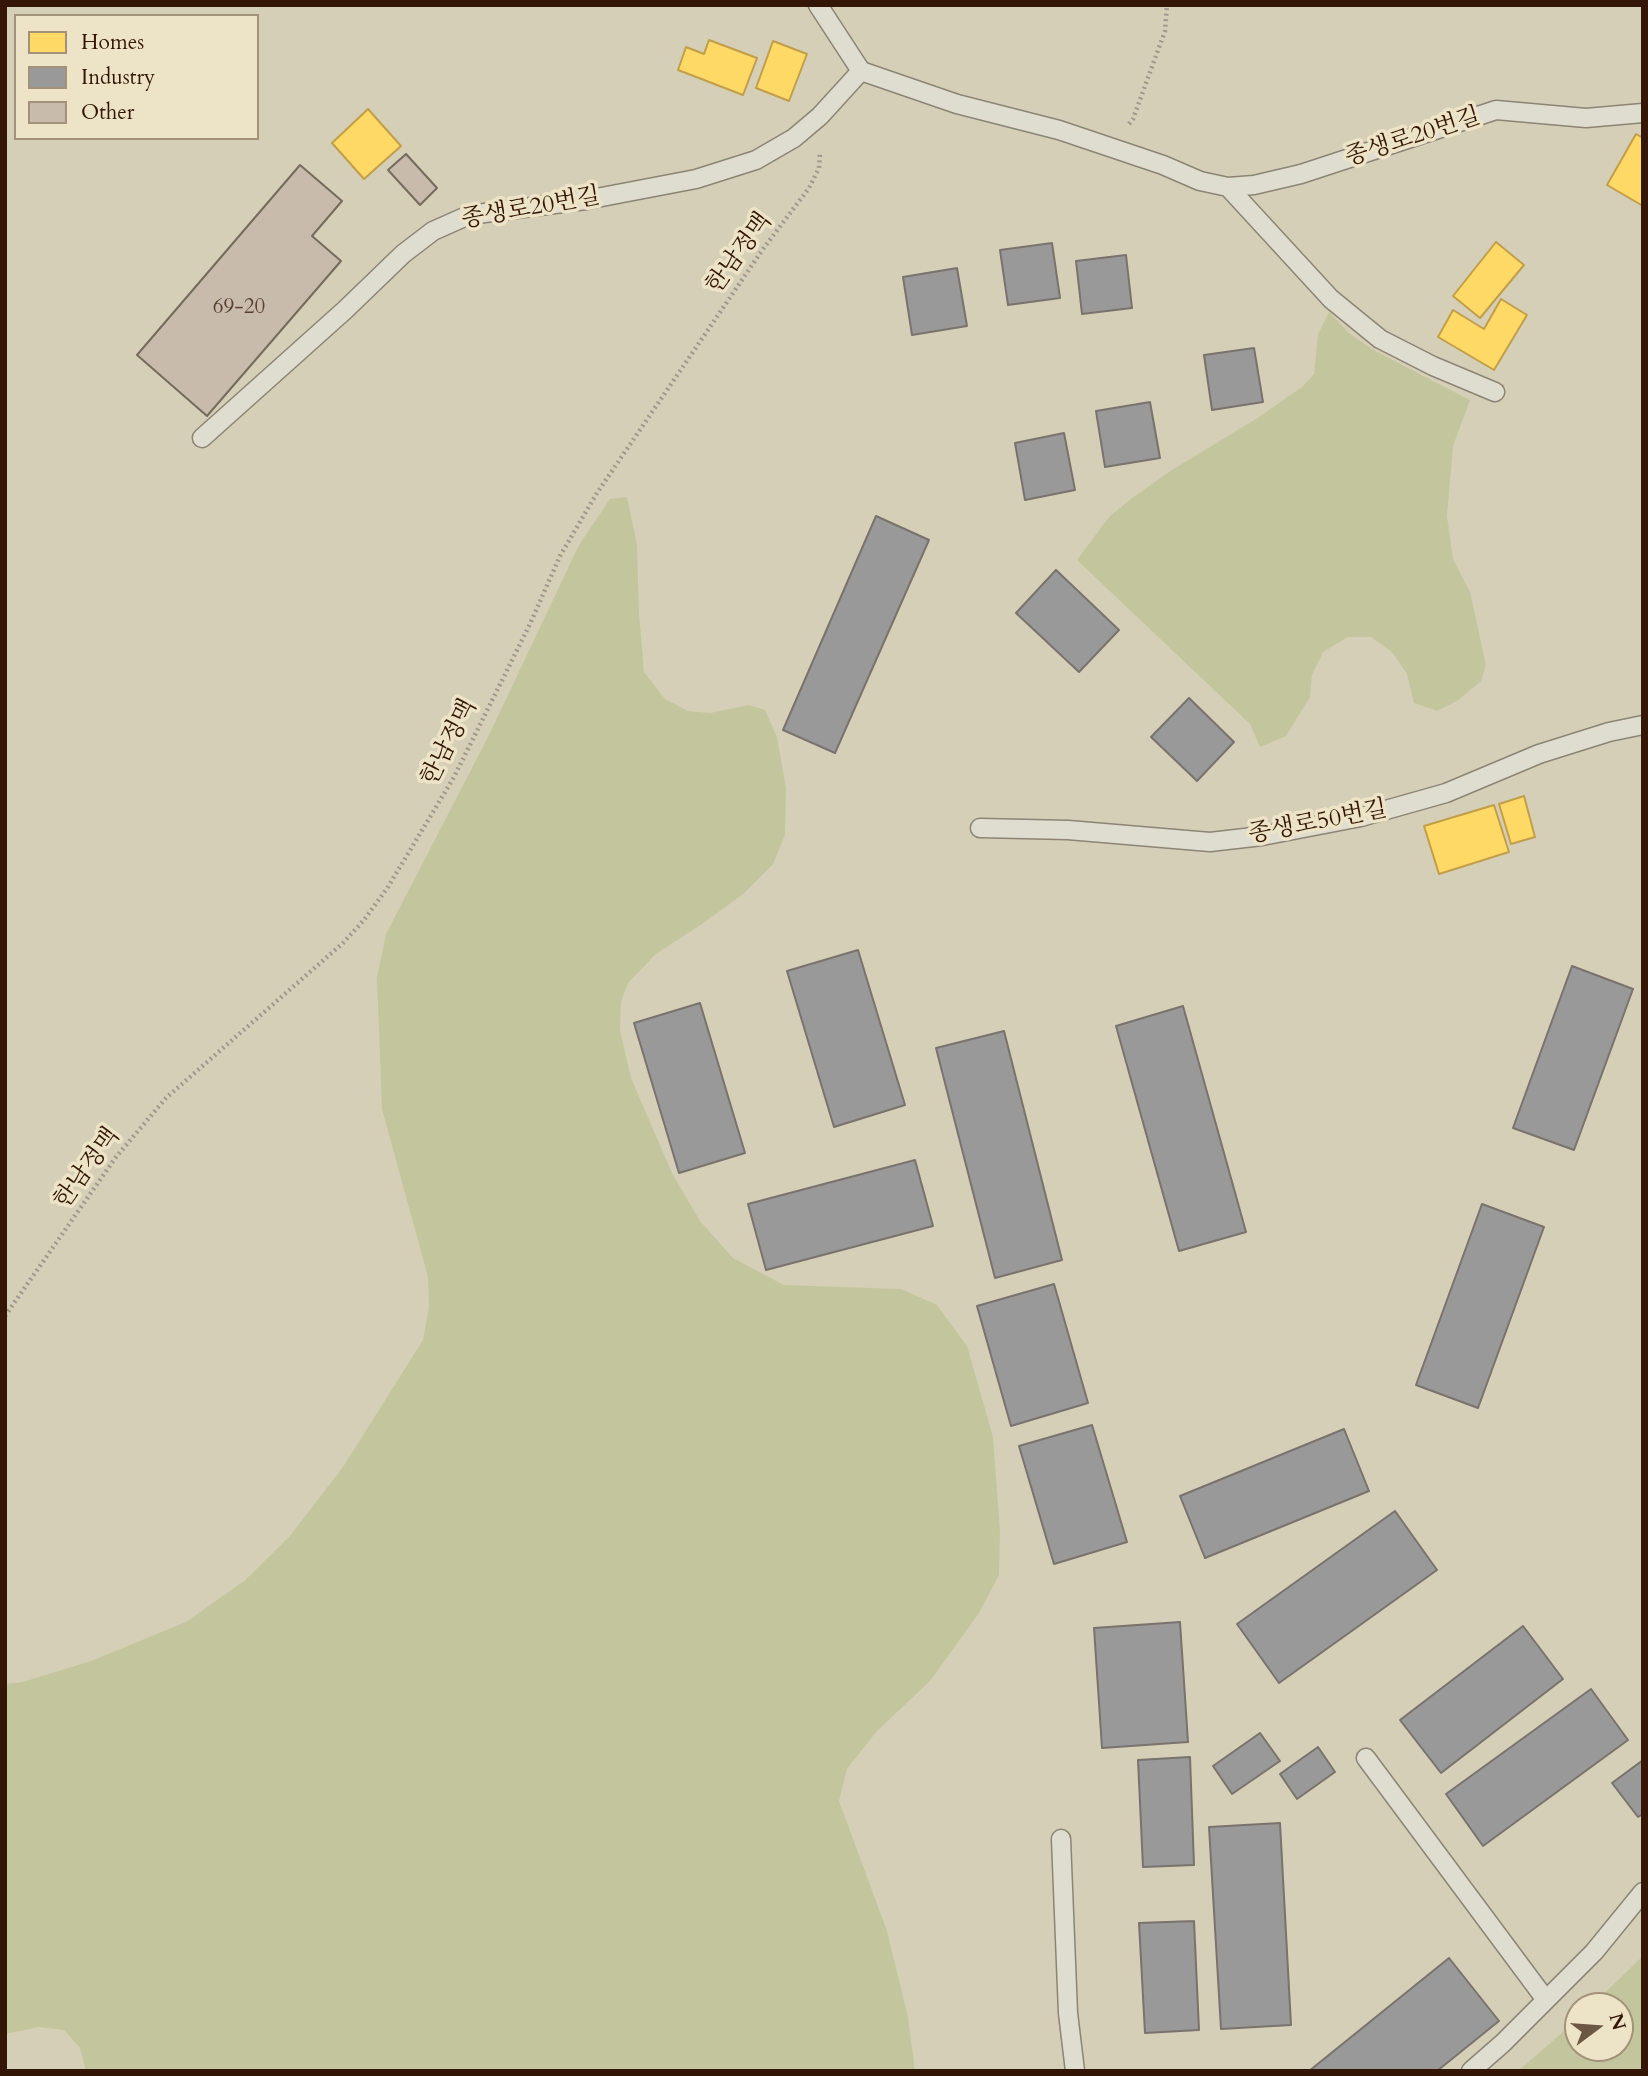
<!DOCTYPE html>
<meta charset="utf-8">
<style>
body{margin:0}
#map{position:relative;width:1648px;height:2076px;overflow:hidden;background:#d6cfb7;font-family:Cardo,serif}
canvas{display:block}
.frame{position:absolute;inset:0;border:7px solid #331605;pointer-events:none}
.legend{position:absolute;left:14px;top:14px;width:245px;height:126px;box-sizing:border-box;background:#ede4c8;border:2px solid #a3927a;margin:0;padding:9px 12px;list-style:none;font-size:21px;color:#331605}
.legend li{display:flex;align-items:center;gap:14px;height:35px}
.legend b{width:35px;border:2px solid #a3927a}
.north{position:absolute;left:1564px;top:1992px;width:70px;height:70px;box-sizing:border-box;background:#ede4c8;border:2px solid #a3927a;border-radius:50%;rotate:74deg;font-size:19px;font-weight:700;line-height:28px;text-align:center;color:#331605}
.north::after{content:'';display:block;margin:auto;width:24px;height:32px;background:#6c5743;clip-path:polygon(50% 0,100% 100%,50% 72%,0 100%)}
</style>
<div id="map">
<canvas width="1648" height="2076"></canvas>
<div class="frame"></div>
<ul class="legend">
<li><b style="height:19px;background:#ffd966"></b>Homes</li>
<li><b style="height:19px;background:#999"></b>Industry</li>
<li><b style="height:19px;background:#c8bbab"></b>Other</li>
</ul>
<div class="north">N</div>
</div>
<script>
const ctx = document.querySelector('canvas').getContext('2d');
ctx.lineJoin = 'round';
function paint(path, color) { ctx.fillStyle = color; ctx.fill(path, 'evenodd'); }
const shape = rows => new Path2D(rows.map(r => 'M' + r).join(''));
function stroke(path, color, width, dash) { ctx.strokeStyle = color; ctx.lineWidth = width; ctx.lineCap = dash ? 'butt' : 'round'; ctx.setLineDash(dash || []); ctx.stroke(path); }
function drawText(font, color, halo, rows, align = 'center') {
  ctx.font = font + ' Cardo,"Noto Serif KR",serif'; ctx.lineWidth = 7; ctx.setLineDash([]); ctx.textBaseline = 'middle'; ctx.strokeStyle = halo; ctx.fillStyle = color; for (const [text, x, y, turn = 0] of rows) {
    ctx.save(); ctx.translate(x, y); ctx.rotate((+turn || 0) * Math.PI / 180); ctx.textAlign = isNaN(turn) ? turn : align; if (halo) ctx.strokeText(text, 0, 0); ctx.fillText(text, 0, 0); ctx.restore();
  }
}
paint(shape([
 [1329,312,1350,334,1375,351,1470,400,1453,446,1447,516,1453,559,1470,592,1486,665,1481,681,1457,701,1437,711,1414,703,1407,674,1392,652,1371,637,1348,637,1323,652,1312,675,1310,697,1286,736,1260,747,1250,724,1077,560,1109,517,1132,498,1172,470,1259,417,1302,387,1314,374,1318,334],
 [627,497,637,545,639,613,644,672,665,699,688,711,710,713,749,705,765,710,777,737,786,788,785,835,773,864,743,894,702,924,656,954,628,983,621,1002,620,1030,631,1078,672,1173,700,1221,733,1258,784,1285,901,1289,937,1305,967,1346,993,1437,1000,1531,999,1575,979,1613,930,1681,877,1731,847,1769,839,1801,887,1931,908,2017,915,2071,86,2071,80,2048,64,2030,39,2027,5,2034,5,1684,23,1682,91,1661,186,1622,244,1581,289,1537,343,1467,423,1340,429,1307,428,1277,382,1109,377,978,386,934,489,735,579,545,610,499],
 [1643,1956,1643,2071,1518,2071,1578,2019,1578,2048,1620,2048,1620,2006,1591,2006]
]), '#c3c69d');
const homes = shape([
 [709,40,757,58,743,95,678,70,686,47,704,54,709,40],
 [773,41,807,54,789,101,756,88,773,41],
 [368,109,401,146,364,179,332,143,368,109],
 [1636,134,1643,138,1643,206,1607,185,1636,134],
 [1496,242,1524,265,1480,318,1453,296,1496,242],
 [1501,299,1527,315,1494,370,1438,337,1453,310,1484,329,1501,299],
 [1524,796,1535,837,1511,844,1499,804,1524,796],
 [1494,805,1509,852,1439,874,1424,826,1494,805]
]);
paint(homes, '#ffd966');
stroke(homes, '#c29e49', 2);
const industry = shape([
 [1052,243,1060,298,1008,305,1000,250,1052,243],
 [1126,255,1132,308,1082,314,1076,261,1126,255],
 [957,268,967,326,912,335,903,277,957,268],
 [1254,348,1263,402,1212,410,1204,355,1254,348],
 [1150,402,1160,458,1105,467,1096,411,1150,402],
 [1064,433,1075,490,1025,500,1015,443,1064,433],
 [876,516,929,540,835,753,783,730,876,516],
 [1056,570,1119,630,1079,672,1016,613,1056,570],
 [1189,698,1234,742,1197,781,1151,737,1189,698],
 [858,950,905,1105,834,1127,787,971,858,950],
 [1572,966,1633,989,1574,1150,1513,1128,1572,966],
 [700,1003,745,1153,679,1173,634,1023,700,1003],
 [1183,1006,1246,1232,1179,1251,1116,1026,1183,1006],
 [1004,1031,1062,1260,995,1278,936,1048,1004,1031],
 [915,1160,933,1226,766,1270,748,1204,915,1160],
 [1482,1204,1544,1227,1478,1408,1416,1385,1482,1204],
 [1054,1284,1088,1403,1011,1426,977,1306,1054,1284],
 [1092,1425,1127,1542,1054,1564,1019,1446,1092,1425],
 [1344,1429,1369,1491,1205,1558,1180,1496,1344,1429],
 [1395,1511,1437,1570,1279,1683,1237,1624,1395,1511],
 [1180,1622,1188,1742,1102,1748,1094,1628,1180,1622],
 [1523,1626,1563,1679,1441,1773,1400,1720,1523,1626],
 [1591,1689,1628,1740,1483,1846,1446,1794,1591,1689],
 [1260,1733,1280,1761,1232,1794,1213,1766,1260,1733],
 [1318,1747,1335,1772,1297,1799,1280,1774,1318,1747],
 [1190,1757,1194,1865,1143,1867,1138,1760,1190,1757],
 [1643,1760,1643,1814,1638,1817,1612,1783,1643,1760],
 [1280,1823,1291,2025,1221,2029,1209,1827,1280,1823],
 [1194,1921,1199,2030,1145,2033,1139,1923,1194,1921],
 [1449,1958,1499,2021,1437,2071,1309,2071,1449,1958]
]);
paint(industry, '#999');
stroke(industry, '#7a726d', 2);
const building = shape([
 [406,154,437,188,420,205,388,170,406,154],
 [300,165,342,201,312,236,341,261,207,416,137,355,300,165]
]);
paint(building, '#c8bbab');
stroke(building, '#746b5d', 2);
const lane = shape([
 [818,5,861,71,957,104,1059,130,1163,165,1200,181,1228,187,1254,185,1301,174,1496,110,1586,118,1643,113],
 [1228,187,1331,299,1380,339,1433,366,1495,392],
 [202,438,345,310,403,254,433,231,469,215,586,200,696,179,756,160,794,138,820,116,861,71],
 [980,828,1068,830,1210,842,1262,836,1361,817,1446,793,1539,754,1609,732,1643,725],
 [1366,1758,1546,2000],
 [1061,1839,1068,2013,1075,2071],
 [1471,2071,1503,2043,1594,1952,1643,1892]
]);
stroke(lane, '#8c8474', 21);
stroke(shape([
 [1129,124,1133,119,1165,31,1167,5],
 [5,1316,116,1157,166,1098,343,943,364,920,388,887,454,777,530,624,560,556,597,493,763,249,809,188,819,168,820,153]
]), '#a0998e', 4.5, [2, 3.5]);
stroke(lane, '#dfdcd0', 18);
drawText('21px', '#59402f', null, [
 ["69-20",239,308]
]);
drawText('24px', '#331605', '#ede4c8', [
 ["종생로20번길",1413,138,-18],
 ["종생로20번길",531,209,-10],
 ["한남정맥",740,254,-54],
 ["한남정맥",450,743,-63],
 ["종생로50번길",1318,823,-11],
 ["한남정맥",88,1169,-54]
]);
</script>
